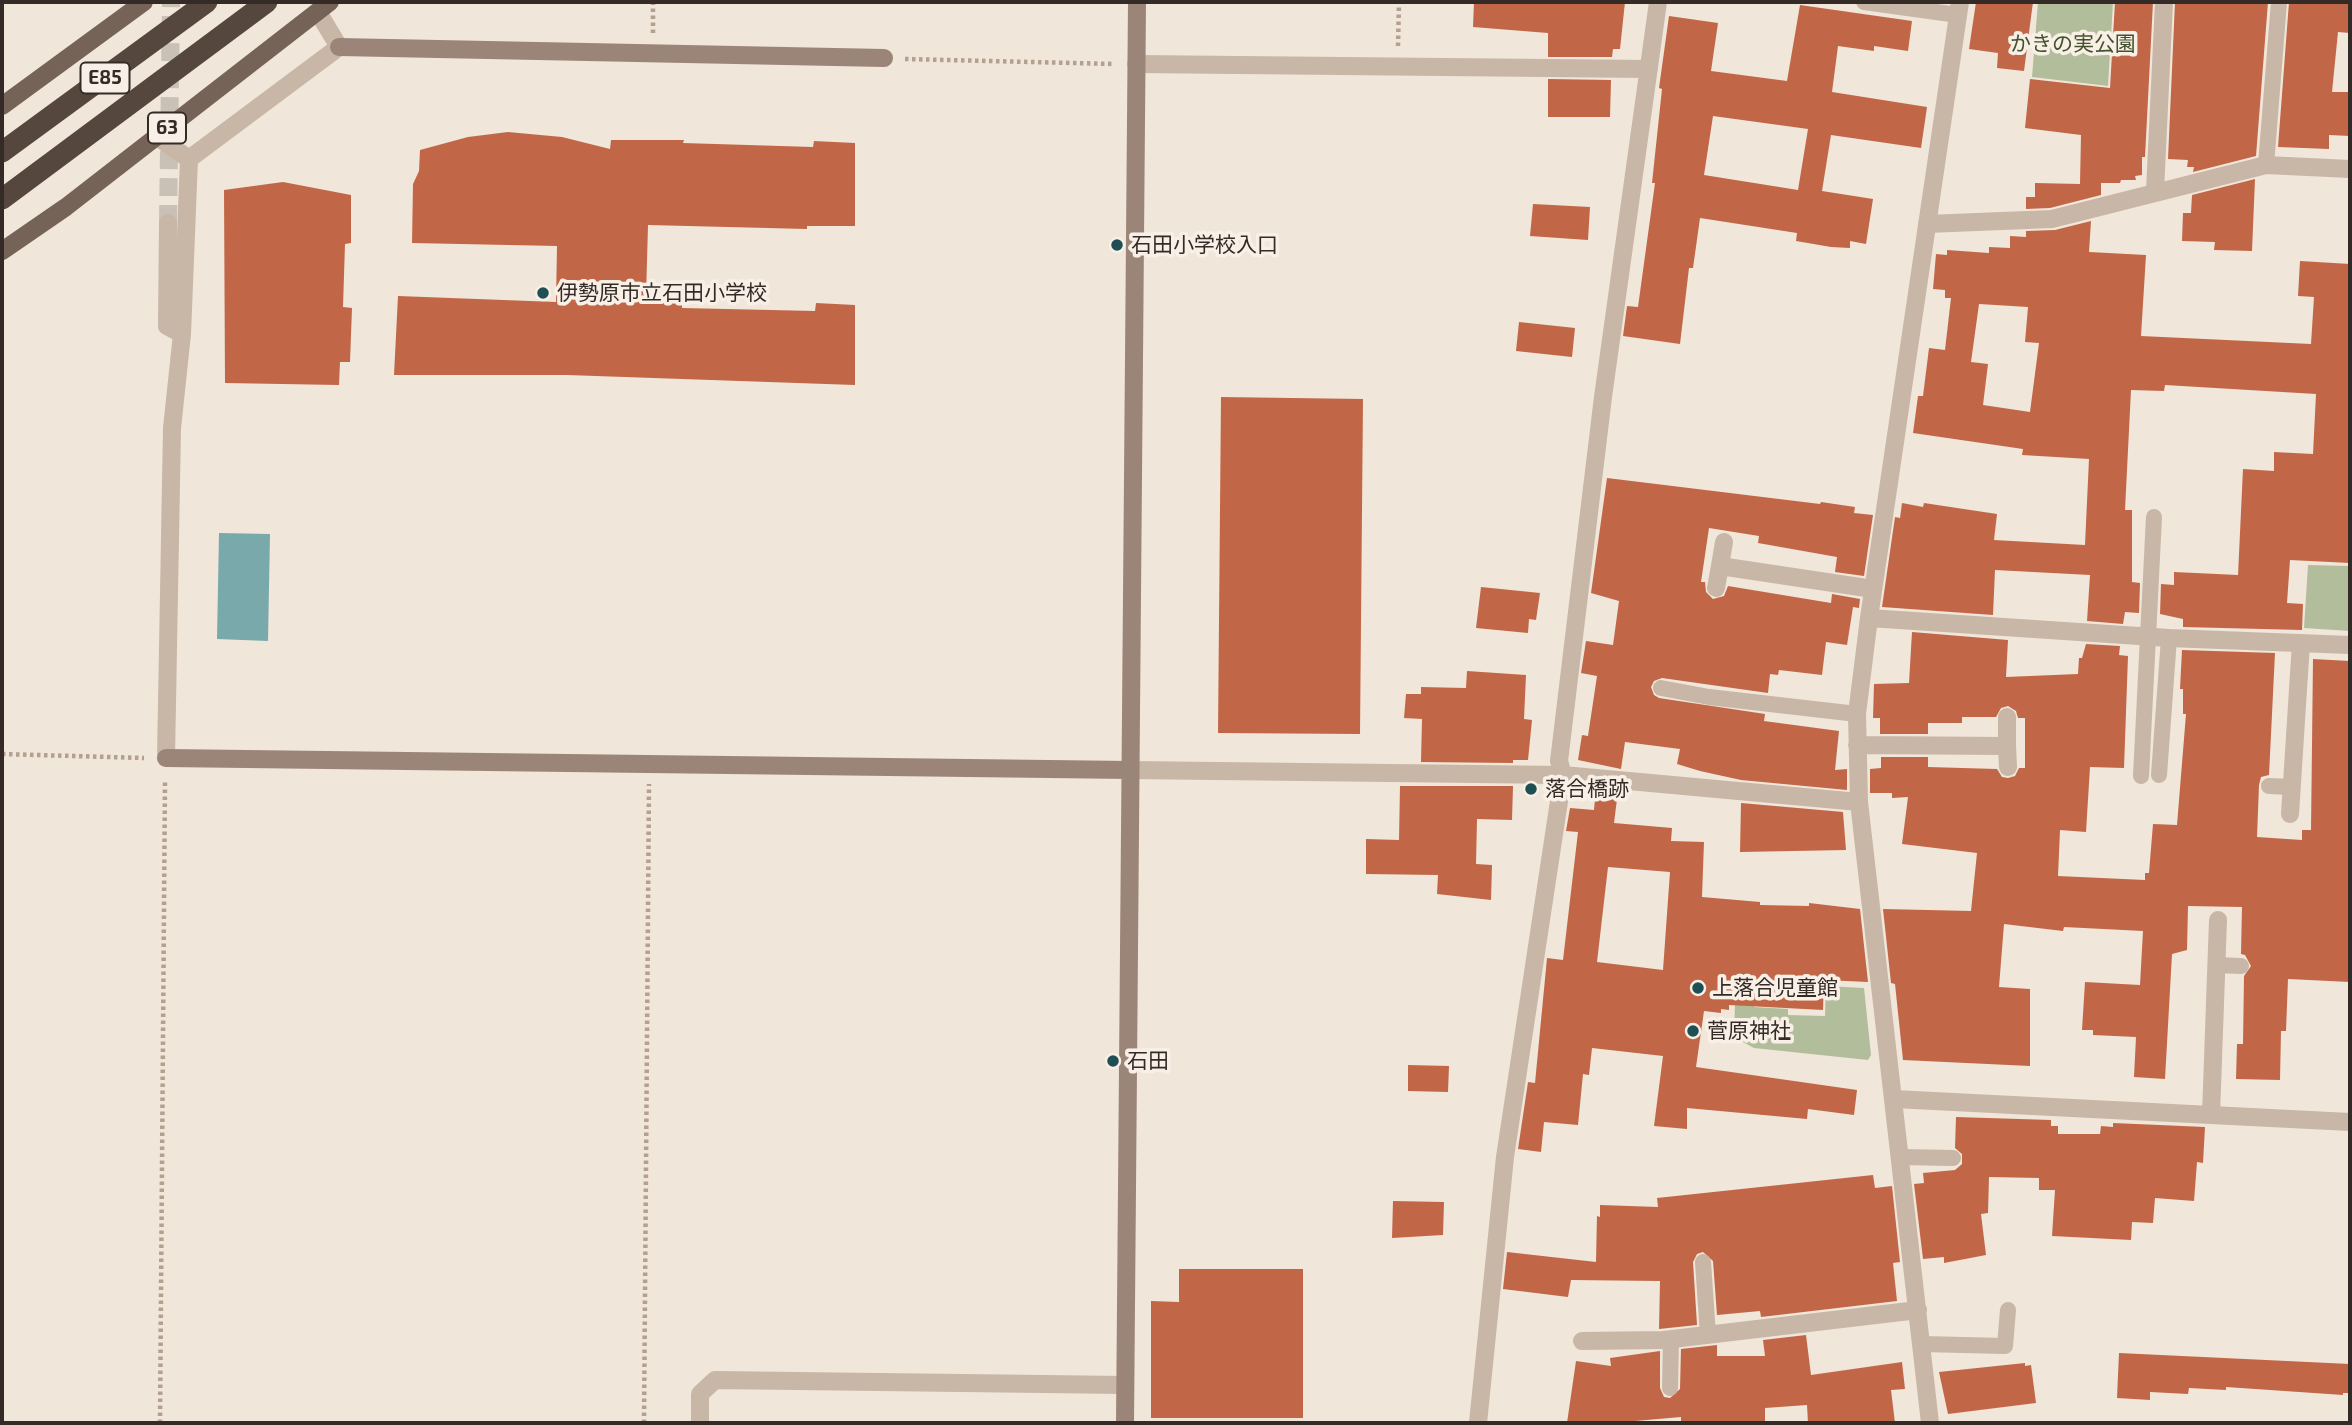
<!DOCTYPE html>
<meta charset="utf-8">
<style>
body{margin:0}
#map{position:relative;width:2352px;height:1425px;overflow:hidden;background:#f0e6da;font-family:"Exo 2",sans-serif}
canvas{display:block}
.frame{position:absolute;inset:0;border:4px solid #342b27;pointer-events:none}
</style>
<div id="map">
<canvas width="2352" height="1425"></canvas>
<div class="frame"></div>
</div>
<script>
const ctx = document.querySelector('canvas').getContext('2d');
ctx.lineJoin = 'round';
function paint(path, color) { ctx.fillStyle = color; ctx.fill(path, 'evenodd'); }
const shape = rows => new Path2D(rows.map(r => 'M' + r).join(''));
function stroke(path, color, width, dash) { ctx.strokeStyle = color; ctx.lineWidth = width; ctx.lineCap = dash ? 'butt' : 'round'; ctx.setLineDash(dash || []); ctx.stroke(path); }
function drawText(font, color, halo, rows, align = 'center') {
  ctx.font = font + ' "Exo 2","Noto Sans JP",sans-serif'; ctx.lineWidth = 7; ctx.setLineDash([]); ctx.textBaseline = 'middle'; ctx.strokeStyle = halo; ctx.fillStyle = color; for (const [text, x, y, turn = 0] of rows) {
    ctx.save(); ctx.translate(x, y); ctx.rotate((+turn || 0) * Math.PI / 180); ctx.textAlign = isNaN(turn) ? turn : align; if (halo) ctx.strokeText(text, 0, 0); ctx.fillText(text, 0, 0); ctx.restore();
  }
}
paint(shape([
 [2038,2,2113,2,2108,86,2032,77],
 [2308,565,2350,566,2350,631,2304,628],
 [1755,978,1754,1007,1788,1009,1788,1015,1825,1016,1826,986,1864,988,1871,1055,1868,1060,1754,1048,1734,1037,1735,1002]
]), '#b2be9b');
paint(shape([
 [219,533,270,534,268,641,217,639]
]), '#7aa9ac');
paint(shape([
 [1474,2,1625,2,1620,49,1613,49,1612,57,1548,57,1548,33,1473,27],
 [1976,2,2033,2,2024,71,1997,68,1998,53,1969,49],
 [2115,2,2153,2,2145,157,2142,157,2142,175,2135,176,2136,180,2121,180,2120,183,2101,183,2101,195,2050,208,2026,209,2026,197,2035,197,2035,183,2080,184,2081,135,2025,128,2030,79,2110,88],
 [2175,2,2268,2,2256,156,2193,172,2194,167,2187,167,2188,160,2168,159],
 [2289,2,2350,2,2350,33,2338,32,2332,92,2350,92,2350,136,2329,135,2329,149,2278,147],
 [1800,5,1912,21,1908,51,1874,46,1874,51,1838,46,1832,92,1927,107,1921,148,1831,135,1822,191,1873,199,1866,244,1850,241,1850,248,1831,247,1796,241,1797,233,1700,218,1693,268,1689,268,1680,344,1623,336,1627,306,1638,307,1655,183,1652,183,1662,89,1659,88,1669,16,1718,23,1711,71,1787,81],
 [1713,116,1808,129,1798,190,1704,175],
 [1548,79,1611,80,1610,117,1548,117],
 [508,132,562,137,610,149,611,140,684,140,683,143,813,147,814,141,855,143,855,226,807,226,807,229,648,225,646,297,682,299,682,308,815,311,816,303,855,305,855,385,567,375,394,375,398,296,556,302,557,246,412,243,413,184,419,171,420,150,468,137],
 [2255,179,2252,251,2214,250,2215,242,2182,241,2183,213,2191,213,2192,195],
 [283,182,351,195,351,243,345,244,343,307,352,308,350,362,340,362,339,385,225,383,224,190],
 [1533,204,1590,207,1588,240,1530,236],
 [2091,221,2089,252,2146,255,2141,336,2311,344,2314,297,2298,296,2300,261,2350,264,2350,563,2290,560,2287,603,2303,604,2302,630,2183,627,2183,619,2160,614,2161,584,2174,585,2174,572,2238,575,2243,469,2274,471,2274,452,2313,454,2316,394,2165,385,2164,391,2131,390,2125,510,2132,510,2132,582,2140,583,2139,613,2125,612,2123,624,2087,621,2090,575,1995,570,1993,615,1882,607,1895,517,1900,518,1902,503,1923,507,1924,503,1997,514,1994,540,2085,545,2089,459,2022,455,2023,449,1913,433,1918,396,1923,396,1929,348,1945,350,1951,298,1945,298,1945,290,1933,289,1936,254,1947,255,1947,250,1989,253,1989,247,2010,248,2010,236,2026,237,2026,231,2055,230],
 [1979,304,2028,307,2025,342,2039,343,2030,412,1983,405,1988,364,1971,362],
 [1519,322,1575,328,1572,357,1516,351],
 [1221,397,1363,399,1360,734,1218,733],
 [1607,478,1820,504,1821,502,1855,507,1854,513,1873,515,1864,576,1835,572,1837,557,1758,543,1759,536,1709,528,1701,582,1705,582,1706,592,1713,599,1724,596,1728,586,1831,603,1832,594,1860,599,1859,608,1853,607,1847,645,1826,642,1822,675,1779,670,1778,675,1770,674,1768,693,1662,678,1654,681,1651,687,1654,695,1659,698,1765,714,1764,721,1839,731,1835,770,1847,769,1847,790,1741,780,1700,771,1677,764,1680,749,1625,742,1621,769,1578,760,1582,735,1588,736,1597,676,1581,673,1586,641,1613,645,1619,601,1591,593],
 [1481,587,1540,593,1536,620,1529,619,1528,633,1476,628],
 [1912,632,2008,640,2006,677,2078,674,2079,658,2082,658,2086,644,2120,646,2119,655,2128,656,2124,768,2090,767,2086,832,2060,830,2058,876,2145,880,2145,873,2149,873,2153,824,2177,825,2186,714,2183,714,2183,689,2180,689,2182,650,2275,653,2269,775,2261,777,2259,785,2257,837,2302,840,2302,830,2311,830,2313,659,2350,661,2350,982,2288,979,2286,1031,2281,1031,2280,1080,2236,1079,2237,1044,2243,1044,2244,976,2251,966,2245,955,2241,954,2242,907,2188,906,2187,950,2172,954,2165,1079,2134,1077,2136,1037,2093,1035,2093,1030,2082,1030,2085,982,2140,985,2143,931,2064,927,2063,931,2004,924,1999,987,2030,989,2030,1066,1903,1060,1895,984,1891,983,1883,909,1971,911,1977,853,1902,844,1908,797,1892,798,1892,793,1870,793,1870,769,1881,768,1881,757,1928,757,1928,767,1997,769,2002,777,2008,778,2015,776,2019,768,2025,768,2025,718,2018,718,2016,711,2008,706,2001,708,1996,717,1962,717,1962,723,1928,723,1928,734,1880,734,1880,718,1873,718,1874,684,1909,683],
 [1467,671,1526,675,1524,719,1532,720,1528,760,1513,760,1513,763,1421,762,1422,719,1404,718,1406,694,1421,694,1421,687,1466,688],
 [1400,786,1513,786,1512,820,1477,819,1476,864,1492,865,1491,900,1437,894,1438,875,1366,874,1366,839,1399,840],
 [1596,789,1618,791,1614,823,1672,828,1671,841,1704,842,1702,897,1760,902,1760,905,1809,906,1809,903,1860,909,1868,982,1824,980,1823,1010,1729,1005,1729,1010,1721,1009,1721,1013,1704,1011,1696,1067,1857,1090,1854,1115,1808,1109,1807,1119,1687,1108,1687,1129,1654,1126,1663,1056,1592,1048,1589,1075,1583,1074,1578,1125,1544,1122,1541,1152,1518,1149,1528,1082,1535,1083,1547,958,1563,960,1578,832,1566,831,1570,808,1594,810],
 [1608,867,1670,872,1663,970,1597,962],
 [1741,803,1843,812,1846,850,1740,852],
 [1408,1065,1449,1066,1448,1092,1408,1091],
 [1956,1117,2051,1120,2051,1126,2058,1126,2058,1134,2100,1134,2101,1126,2113,1127,2113,1123,2205,1127,2203,1163,2197,1162,2194,1201,2155,1198,2153,1223,2132,1222,2131,1240,2052,1236,2055,1190,2039,1190,2039,1178,1989,1177,1988,1213,1981,1214,1986,1255,1944,1263,1944,1257,1923,1259,1914,1184,1924,1183,1923,1173,1955,1170,1962,1164,1962,1154,1955,1148],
 [1873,1175,1875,1188,1892,1186,1900,1262,1893,1263,1897,1301,1761,1317,1760,1311,1717,1315,1713,1261,1703,1252,1697,1254,1693,1262,1697,1325,1659,1329,1660,1281,1571,1280,1568,1297,1503,1289,1507,1252,1596,1262,1597,1216,1600,1217,1600,1205,1658,1207,1657,1198],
 [1393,1201,1444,1202,1443,1235,1392,1238],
 [1179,1269,1303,1269,1303,1418,1151,1418,1151,1301,1179,1302],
 [1806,1335,1811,1375,1902,1362,1905,1389,1891,1390,1895,1423,1808,1423,1807,1405,1765,1408,1765,1423,1681,1423,1681,1417,1635,1421,1635,1423,1567,1423,1576,1361,1611,1366,1610,1358,1660,1351,1660,1388,1664,1397,1670,1398,1680,1389,1681,1349,1717,1345,1717,1356,1765,1356,1763,1340],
 [2119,1353,2350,1364,2350,1393,2343,1393,2343,1395,2226,1387,2226,1390,2189,1388,2188,1394,2150,1392,2150,1400,2117,1398],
 [2025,1363,2025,1366,2031,1365,2036,1403,1948,1414,1939,1372]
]), '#c16747');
stroke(shape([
 [168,223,171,2]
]), '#cac1b6', 18, [18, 9]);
stroke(shape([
 [653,33,653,2],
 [1398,46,1399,2],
 [905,59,1114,64],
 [2,754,144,758],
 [160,1423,165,780],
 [644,1423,649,784]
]), '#b3a091', 4.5, [3.5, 3.5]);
stroke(shape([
 [1864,2,1958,15],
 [2266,165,2279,2],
 [1661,688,1709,697,1857,714],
 [2159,775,2169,638],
 [2141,776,2154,517],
 [2269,786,2292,787],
 [2216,965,2241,966],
 [1901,1157,1953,1158],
 [1703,1262,1708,1335],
 [1922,1344,2005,1346,2008,1310],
 [1670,1388,1671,1339]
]), '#c8b6a6', 16);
stroke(shape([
 [1136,64,1649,69],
 [156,136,189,159],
 [189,159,339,47,318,12],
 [2155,191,2164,2],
 [168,223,167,326,182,334],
 [1927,224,2052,219,2266,165,2350,169],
 [1720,566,1724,542],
 [1716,588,1720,566,1873,589],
 [1869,618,2169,638,2350,645],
 [1857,745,2007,746,2007,717],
 [2007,746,2008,767],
 [166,758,172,428,182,334,189,159],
 [1129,770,1563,775,1859,802],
 [2290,814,2301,643],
 [1894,1099,2350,1122],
 [2211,1115,2218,920],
 [1582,1341,1664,1340,1918,1310],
 [700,1423,700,1394,715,1380,1125,1385],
 [1478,1423,1505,1157,1563,775,1559,761,1603,397,1658,2],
 [1930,1423,1859,802,1857,714,1869,618,1960,2]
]), '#c8b6a6', 18);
stroke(shape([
 [339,47,884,58],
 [166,758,1129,770],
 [1125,1423,1137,2]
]), '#9b8578', 18);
stroke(shape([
 [2,106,144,2],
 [2,251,66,207,330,2]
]), '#766358', 18);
stroke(shape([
 [2,152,207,2],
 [2,199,267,2]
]), '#55463e', 21);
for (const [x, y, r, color] of [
 [1117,245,7,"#1e4f54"],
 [543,293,7,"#1e4f54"],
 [1531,789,7,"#1e4f54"],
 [1698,988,7,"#1e4f54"],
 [1693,1031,7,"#1e4f54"],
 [1113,1061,7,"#1e4f54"]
]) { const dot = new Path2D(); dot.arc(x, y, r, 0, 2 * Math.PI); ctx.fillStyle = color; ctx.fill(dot); stroke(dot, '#f8f0e6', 2.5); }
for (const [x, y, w] of [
 [105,78,49],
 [167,128,38]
]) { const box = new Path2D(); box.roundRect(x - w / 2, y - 15.5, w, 31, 5); ctx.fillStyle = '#f8f0e6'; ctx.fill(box); stroke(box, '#342b27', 2); }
drawText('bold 19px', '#342b27', null, [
 ["E85",105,78],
 ["63",167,128]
]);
drawText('21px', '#43512c', '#f8f0e6', [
 ["かきの実公園",2073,44]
]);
drawText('21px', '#342b27', '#f8f0e6', [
 ["石田小学校入口",1131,245],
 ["伊勢原市立石田小学校",557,293],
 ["落合橋跡",1545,789],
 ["上落合児童館",1712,988],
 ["菅原神社",1707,1031],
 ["石田",1127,1061]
], 'left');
</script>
